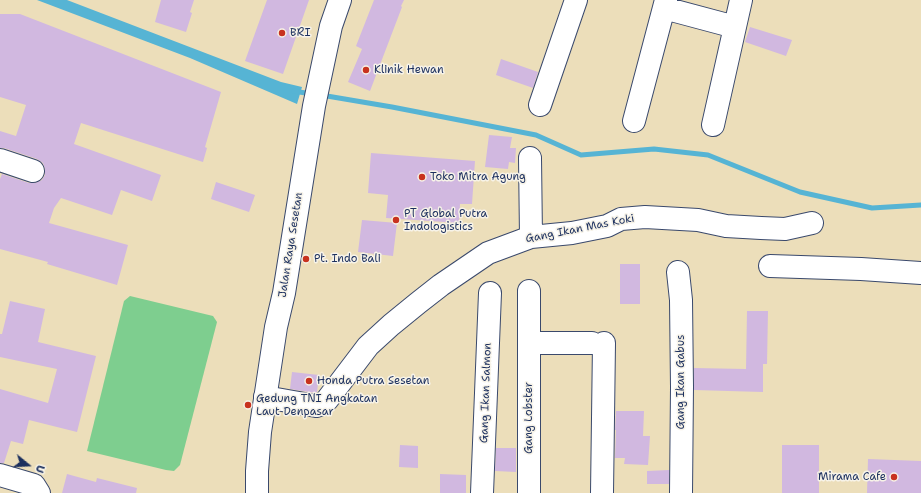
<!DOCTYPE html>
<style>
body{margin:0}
#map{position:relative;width:921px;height:493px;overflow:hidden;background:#ecdeba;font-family:"Shantell Sans",sans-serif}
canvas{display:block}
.north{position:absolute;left:8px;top:445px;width:40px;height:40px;-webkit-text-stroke:3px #f7f3e8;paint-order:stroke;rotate:108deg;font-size:11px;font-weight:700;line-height:16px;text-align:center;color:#1b2f5e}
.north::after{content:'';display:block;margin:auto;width:14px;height:18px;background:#1b2f5e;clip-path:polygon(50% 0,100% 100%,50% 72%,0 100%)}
</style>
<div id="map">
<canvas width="921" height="493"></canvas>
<div class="north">U</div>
</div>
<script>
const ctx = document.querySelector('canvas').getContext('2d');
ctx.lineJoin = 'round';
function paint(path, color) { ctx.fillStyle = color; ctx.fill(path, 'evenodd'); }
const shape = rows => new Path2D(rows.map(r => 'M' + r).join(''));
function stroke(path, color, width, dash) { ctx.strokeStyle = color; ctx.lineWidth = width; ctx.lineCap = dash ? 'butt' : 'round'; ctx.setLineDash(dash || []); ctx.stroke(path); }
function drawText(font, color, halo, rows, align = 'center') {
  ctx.font = font + ' "Shantell Sans",sans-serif'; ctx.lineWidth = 3; ctx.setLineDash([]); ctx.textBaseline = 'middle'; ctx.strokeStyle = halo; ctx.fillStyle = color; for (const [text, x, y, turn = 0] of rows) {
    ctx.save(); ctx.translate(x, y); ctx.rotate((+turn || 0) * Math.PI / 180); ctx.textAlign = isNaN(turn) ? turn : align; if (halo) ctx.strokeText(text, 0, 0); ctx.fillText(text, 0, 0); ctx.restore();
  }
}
paint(shape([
 [130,296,213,316,217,322,180,465,174,471,166,470,87,451,124,301]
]), '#7ece8f');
paint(shape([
 [37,0,67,0,281,82,302,87,297,104,190,58]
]), '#56b4d4');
stroke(shape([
 [294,91,311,94],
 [321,95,392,107,536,135,581,155,654,149,708,155,800,192,872,208,921,205]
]), '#56b4d4', 5);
paint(shape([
 [161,0,194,0,190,12,192,13,186,32,155,22],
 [267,0,309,0,283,74,245,61],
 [374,0,404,0,401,6,402,7,370,91,348,82,362,49,356,46],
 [0,14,20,14,221,92,205,147,207,148,203,162,81,123,74,144,161,175,152,201,121,190,112,215,61,198,54,208,49,223,128,245,117,285,47,264,48,262,0,249,0,179,2,174,29,183,35,183,42,180,45,175,45,169,43,163,37,159,4,148,0,148,0,131,16,136,26,105,0,97],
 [750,27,792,40,786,56,745,42],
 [501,59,538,72,533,88,496,75],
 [489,135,512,137,510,148,516,148,515,163,509,162,508,169,485,167],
 [371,153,475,161,472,204,460,204,459,223,386,218,388,195,368,193],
 [216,182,255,195,249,212,211,199],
 [362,220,397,223,393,256,358,252],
 [620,264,640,264,640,304,620,304],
 [10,301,45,309,38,342,96,356,77,432,29,420,23,444,11,441,4,463,0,463,0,389,48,403,57,369,0,357,0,334,2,334],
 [747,311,768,311,767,364,763,364,763,392,694,390,694,368,746,369],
 [292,372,319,375,317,392,315,393,290,389],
 [616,411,644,411,643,436,650,436,648,465,624,464,625,458,615,458,616,430,615,430],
 [400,445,418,446,418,468,399,467],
 [782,445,819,445,819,493,782,493],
 [496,448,516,448,516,472,495,471],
 [868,459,921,461,921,493,867,493],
 [669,470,669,484,647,484,647,471],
 [67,474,96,482,97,478,137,488,136,493,62,493],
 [440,474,466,475,466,493,440,493]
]), '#d1b8e0');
const minor = shape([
 [664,8,735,27],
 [540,105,576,0],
 [634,121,666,0],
 [713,125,741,0],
 [530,158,531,237],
 [0,160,33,171],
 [770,266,861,269,921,273],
 [678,272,681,300,682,387,681,493],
 [529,343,592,343],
 [265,397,316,406,322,404,327,400,368,346,391,325,418,303,441,285,488,253,531,237,572,233,607,226,621,219,645,217,698,220,726,226,761,228,785,229,812,223],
 [0,475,34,485,39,493],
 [482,493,490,293],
 [529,493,529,291],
 [602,493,604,343]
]);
const major = shape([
 [257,493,257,471,260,432,276,327,284,293,314,106,331,26,340,0]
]);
stroke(minor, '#3a496c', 24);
stroke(major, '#3a496c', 24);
stroke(minor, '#fff', 22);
stroke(major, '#fff', 22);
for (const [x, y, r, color] of [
 [282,33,4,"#c8321e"],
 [366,70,4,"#c8321e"],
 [422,177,4,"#c8321e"],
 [396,220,4,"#c8321e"],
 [306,259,4,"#c8321e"],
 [309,381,4,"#c8321e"],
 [248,405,4,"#c8321e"],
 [894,477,4,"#c8321e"]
]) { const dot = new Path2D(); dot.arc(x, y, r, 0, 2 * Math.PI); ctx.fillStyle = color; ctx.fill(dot); stroke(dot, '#f7f3e8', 1.5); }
drawText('11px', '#1b2f5e', '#f7f3e8', [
 ["BRI",290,33],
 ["Klinik Hewan",374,70],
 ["Toko Mitra Agung",430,177],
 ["PT Global Putra",404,214],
 ["Indologistics",404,227],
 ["Pt. Indo Bali",314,259],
 ["Honda Putra Sesetan",317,381],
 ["Gedung TNI Angkatan",256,399],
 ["Laut Denpasar",256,412],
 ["Mirama Cafe",886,477,"right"]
], 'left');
drawText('11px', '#1b2f5e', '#f7f3e8', [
 ["Gang Ikan Mas Koki",580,229,-11],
 ["Jalan Raya Sesetan",291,245,-81],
 ["Gang Ikan Gabus",681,382,-90],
 ["Gang Ikan Salmon",486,393,-88],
 ["Gang Lobster",529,418,-90]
]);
</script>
